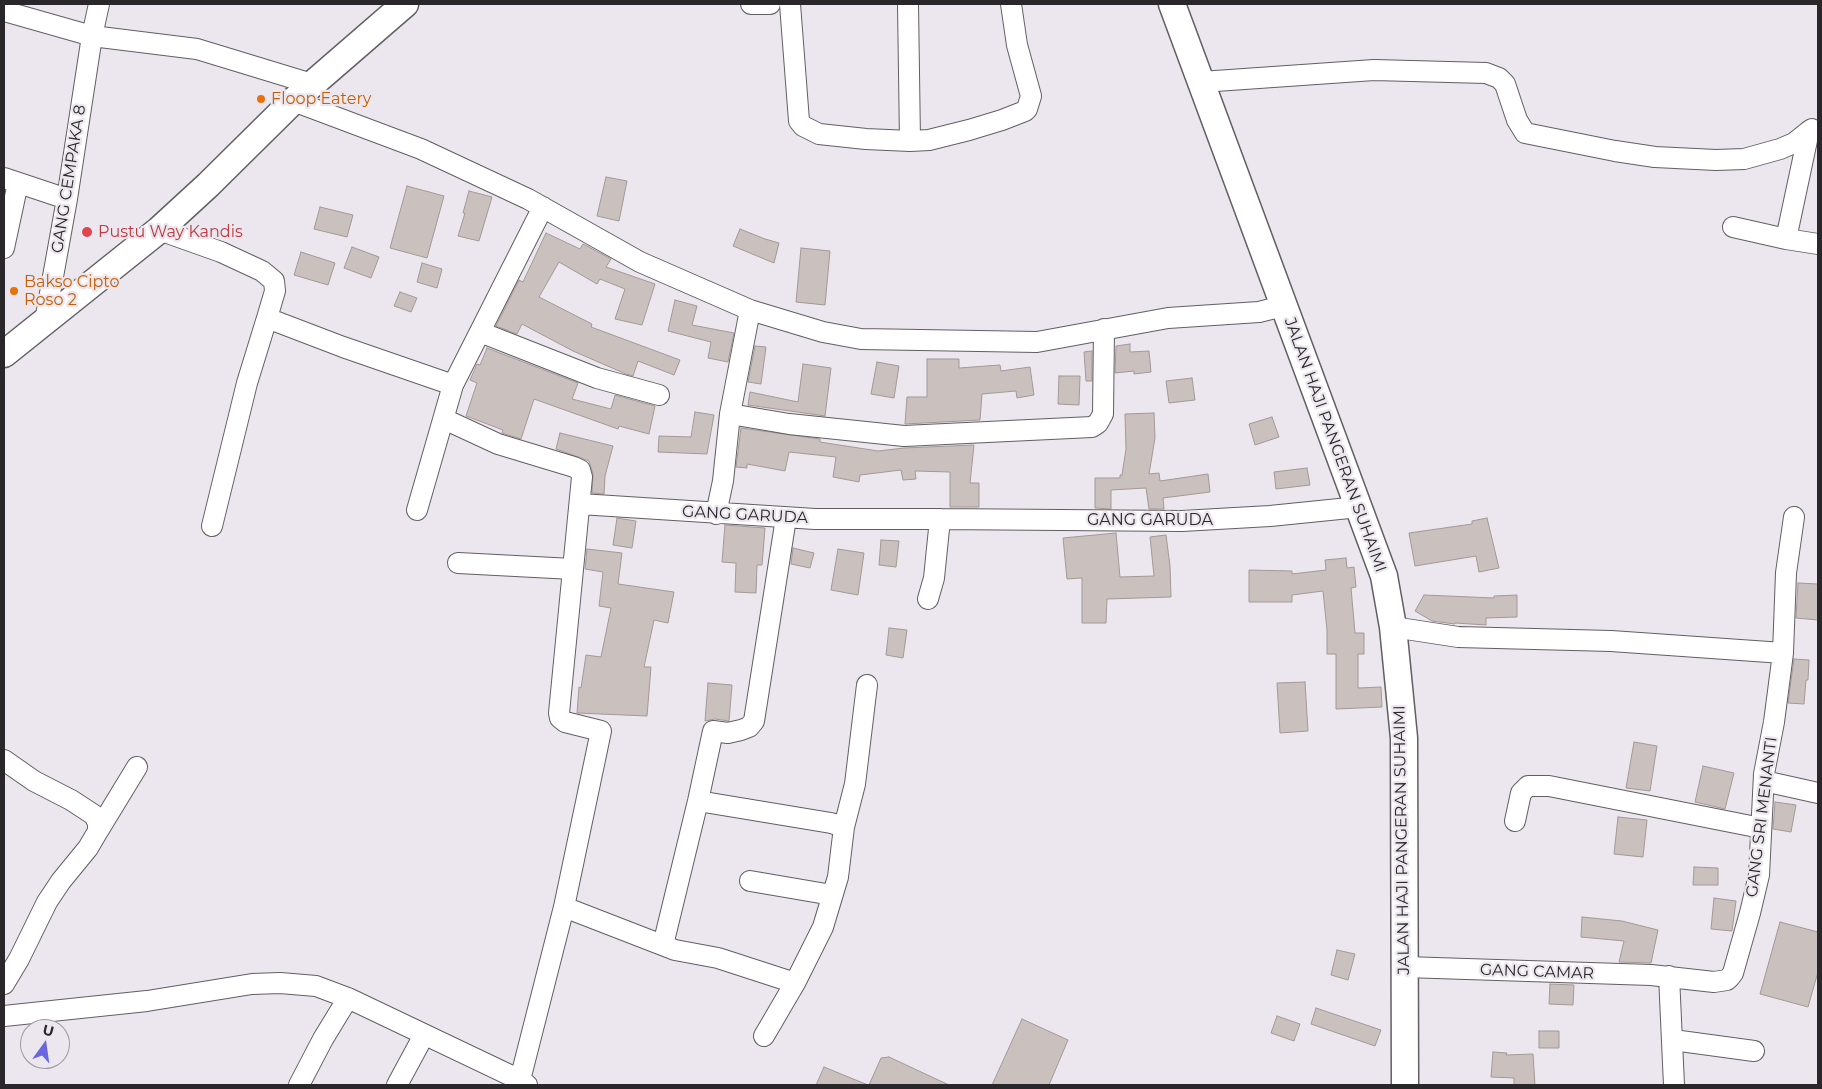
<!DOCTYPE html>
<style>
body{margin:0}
#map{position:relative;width:1822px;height:1089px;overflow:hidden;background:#ece7ee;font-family:Montserrat,sans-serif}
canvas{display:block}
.frame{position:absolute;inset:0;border:5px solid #29272a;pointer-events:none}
.north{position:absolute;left:20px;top:1019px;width:50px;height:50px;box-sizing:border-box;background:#ece7ee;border:1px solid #9e9aa0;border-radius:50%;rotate:14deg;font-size:14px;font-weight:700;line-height:20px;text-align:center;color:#29272a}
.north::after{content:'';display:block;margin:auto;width:18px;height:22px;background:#6867e0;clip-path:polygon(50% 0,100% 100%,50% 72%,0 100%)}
</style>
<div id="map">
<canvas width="1822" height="1089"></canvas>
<div class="frame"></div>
<div class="north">U</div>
</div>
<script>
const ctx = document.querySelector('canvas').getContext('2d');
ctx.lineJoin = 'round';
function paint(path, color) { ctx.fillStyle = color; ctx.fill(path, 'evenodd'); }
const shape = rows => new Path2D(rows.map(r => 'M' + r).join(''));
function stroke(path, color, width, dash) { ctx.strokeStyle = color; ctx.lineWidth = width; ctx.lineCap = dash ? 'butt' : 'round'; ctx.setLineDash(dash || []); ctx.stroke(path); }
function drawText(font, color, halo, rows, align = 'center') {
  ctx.font = font + ' Montserrat,sans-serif'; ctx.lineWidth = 4.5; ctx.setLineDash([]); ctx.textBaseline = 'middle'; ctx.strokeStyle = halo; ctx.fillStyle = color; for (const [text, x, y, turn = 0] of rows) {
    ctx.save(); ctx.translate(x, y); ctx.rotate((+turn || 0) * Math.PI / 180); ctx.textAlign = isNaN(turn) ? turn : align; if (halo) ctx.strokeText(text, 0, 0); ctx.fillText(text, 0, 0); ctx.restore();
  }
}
const building = shape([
 [606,177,627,181,619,221,597,216,606,177],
 [407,186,444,196,427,258,390,248,407,186],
 [469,191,492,197,479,241,458,236,465,213,463,213,469,191],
 [320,207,353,215,347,237,314,229,320,207],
 [740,229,765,239,779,243,774,263,733,246,740,229],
 [546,233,580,249,583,244,611,259,606,267,655,284,642,325,615,319,625,289,600,279,597,284,559,262,539,297,592,324,591,327,680,360,674,375,638,361,633,376,626,374,573,351,522,324,517,334,496,326,519,280,523,282,546,233],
 [352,247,379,257,371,278,344,268,352,247],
 [801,248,830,251,825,305,796,302,801,248],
 [301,252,335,263,328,285,294,275,301,252],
 [422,263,442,269,437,288,417,282,422,263],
 [400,292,417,298,411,312,394,306,400,292],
 [675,300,697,306,692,325,734,333,728,362,708,358,711,342,668,331,675,300],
 [1130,344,1130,352,1149,351,1151,372,1134,374,1134,371,1115,373,1116,346,1130,344],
 [755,346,766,347,761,384,748,382,755,346],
 [487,348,578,383,572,399,611,409,615,395,655,406,649,434,619,426,618,429,534,399,521,439,502,433,503,430,466,416,477,383,470,380,477,364,480,365,487,348],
 [1092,351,1092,381,1086,381,1084,352,1092,351],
 [927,359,959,359,959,368,1000,365,1001,371,1030,367,1034,395,1017,398,1016,391,982,394,980,420,905,424,907,397,927,397,927,359],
 [877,362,899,366,894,398,871,394,877,362],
 [803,364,831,368,825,416,748,405,750,392,798,402,803,364],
 [1059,376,1080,376,1079,405,1058,404,1059,376],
 [1192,378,1195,400,1169,403,1166,381,1192,378],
 [695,412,714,415,707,454,658,452,659,436,691,437,695,412],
 [1154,413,1155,438,1149,474,1159,473,1160,481,1208,474,1210,492,1163,498,1164,509,1149,509,1146,488,1111,490,1111,509,1095,508,1095,478,1120,478,1120,475,1122,475,1126,449,1125,414,1154,413],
 [1272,417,1279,437,1255,445,1249,424,1272,417],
 [741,428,820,439,820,442,878,451,904,448,974,445,970,483,979,483,979,507,950,507,950,472,915,471,916,479,903,480,901,470,860,475,859,482,833,477,836,457,789,452,785,471,747,464,747,468,736,467,741,428],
 [560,433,613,446,605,476,604,494,592,493,593,474,589,461,556,449,560,433],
 [1307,468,1310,485,1276,489,1274,472,1307,468],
 [617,518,636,521,632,548,613,545,617,518],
 [1487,518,1499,568,1479,572,1476,556,1415,566,1409,533,1472,524,1472,521,1487,518],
 [725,525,765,528,762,565,757,565,756,593,735,592,736,563,722,562,725,525],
 [1116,533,1120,577,1154,576,1150,537,1166,535,1170,566,1171,597,1107,599,1106,623,1082,623,1082,578,1067,579,1063,538,1116,533],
 [881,540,899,541,896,567,879,565,881,540],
 [793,548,814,553,810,568,791,564,793,548],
 [587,549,622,553,618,584,674,592,668,623,654,620,644,667,651,667,647,716,577,713,579,687,581,688,586,655,601,657,611,608,599,606,603,572,585,569,587,549],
 [838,549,864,553,858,595,831,590,838,549],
 [1346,558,1347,568,1354,567,1356,587,1351,588,1355,633,1364,633,1364,654,1358,654,1358,688,1381,687,1382,707,1336,709,1336,654,1327,654,1327,630,1323,591,1292,595,1292,602,1249,602,1249,570,1292,571,1292,574,1326,570,1325,560,1346,558],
 [1798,583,1818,584,1818,620,1796,618,1798,583],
 [1424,595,1494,598,1494,596,1517,595,1517,617,1486,618,1486,625,1455,623,1455,624,1432,621,1415,611,1424,595],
 [889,628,907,630,903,658,886,655,889,628],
 [1794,659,1809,660,1808,680,1806,680,1804,704,1788,703,1794,659],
 [1305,682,1308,731,1280,733,1277,683,1305,682],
 [708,683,732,685,729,721,715,719,705,721,708,683],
 [1634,742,1657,746,1650,791,1626,788,1634,742],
 [1703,766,1734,773,1725,809,1695,802,1703,766],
 [1775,802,1796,805,1791,832,1773,829,1775,802],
 [1618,817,1647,820,1643,857,1614,854,1618,817],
 [1694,867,1718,868,1718,885,1693,885,1694,867],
 [1714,898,1736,901,1732,931,1711,929,1714,898],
 [1582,917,1622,921,1658,930,1651,963,1619,962,1624,941,1581,937,1582,917],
 [1780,922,1818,932,1818,972,1808,1007,1760,994,1780,922],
 [1337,950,1355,954,1348,980,1331,975,1337,950],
 [1550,984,1574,985,1573,1005,1549,1004,1550,984],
 [1316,1008,1381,1030,1375,1046,1311,1024,1316,1008],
 [1277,1016,1300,1024,1294,1041,1271,1033,1277,1016],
 [1022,1019,1068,1040,1049,1085,992,1085,1022,1019],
 [1539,1031,1559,1031,1559,1048,1539,1048,1539,1031],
 [1493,1052,1507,1053,1506,1055,1533,1054,1535,1085,1514,1085,1514,1078,1491,1077,1493,1052],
 [889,1057,949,1085,869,1085,881,1058,889,1057],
 [824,1067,868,1085,816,1085,824,1067]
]);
paint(building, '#cac1be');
stroke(building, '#a29996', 1);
const minor = shape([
 [751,4,770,4],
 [790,4,799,121,803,126,819,134,866,139,910,141,929,140,969,130,1002,120,1025,111,1027,109,1031,96,1017,45,1011,4],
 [908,4,910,141],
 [4,11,92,36,197,49,312,84],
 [1201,82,1374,70,1486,73,1499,78,1505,84,1517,120,1525,133,1615,151,1655,157,1716,160,1744,159,1780,149,1794,143,1809,131],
 [293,101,421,149,528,199,640,262,750,310,823,332,861,339,1037,342,1168,318,1259,312,1283,306],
 [4,178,67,199],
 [1733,227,1786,239,1818,244],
 [159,230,221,252,262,271,274,281,275,291,267,318,343,347,453,385,543,207],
 [1786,239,1809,131,1812,129],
 [4,248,18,183],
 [45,321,67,199,92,36,99,4],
 [480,332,597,378,659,395],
 [730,414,789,424,904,436,1092,427,1098,423,1103,414,1104,329],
 [444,419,498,444,574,467,580,470,582,477,559,713,560,718,565,722,601,731,564,907,520,1080],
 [580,504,815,519,940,519,1182,521,1270,516,1359,507],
 [417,510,453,385],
 [716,514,723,481,730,414,750,310],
 [212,526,247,383,267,318],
 [458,563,573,569],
 [928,599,934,578,940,519],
 [1393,627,1458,637,1611,641,1783,653],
 [4,760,34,781,71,800,94,815,98,823,98,831,88,848,61,881,47,902,19,959,4,984],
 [1764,781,1818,793],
 [698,801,831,823,844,827],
 [1515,821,1521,793,1528,786,1549,786,1761,828],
 [98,831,137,767],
 [750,881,832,895],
 [564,907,675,950,718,958,795,983,823,927,838,877,844,827,855,784,867,685],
 [663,945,698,801,713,731,728,733,741,730,749,727,754,721,786,518],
 [1405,967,1651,975,1714,982,1727,980,1730,977,1733,973,1750,913,1759,875,1764,774,1774,722,1783,653,1786,573,1794,517],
 [1669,976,1674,1085],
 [4,1016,147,1001,252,984,280,983,316,986,348,998,520,1080,527,1085],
 [764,1036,795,983],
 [1673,1040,1754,1051],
 [299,1085,323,1039,348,998],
 [397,1085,424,1035]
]);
const major = shape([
 [1172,4,1384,576,1393,627,1404,738,1405,1085],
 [4,354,159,230,208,185,293,101,405,4]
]);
stroke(minor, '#625e64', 22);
stroke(major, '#625e64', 29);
stroke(minor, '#fff', 20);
stroke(major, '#fff', 26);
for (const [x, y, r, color] of [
 [261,99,5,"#e8710a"],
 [87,232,6,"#e0444e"],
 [14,291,5,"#e8710a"]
]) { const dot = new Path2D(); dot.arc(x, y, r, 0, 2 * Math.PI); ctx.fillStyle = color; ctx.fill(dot); stroke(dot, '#ece7ee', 2); }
drawText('16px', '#c56008', '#ece7ee', [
 ["Floop Eatery",271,99],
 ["Bakso Cipto",24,282],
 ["Roso 2",24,300]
], 'left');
drawText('16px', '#29272a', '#ece7ee', [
 ["GANG CEMPAKA 8",69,179,-81],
 ["JALAN HAJI PANGERAN SUHAIMI",1335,445,70],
 ["GANG GARUDA",745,515,3],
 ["GANG GARUDA",1150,520],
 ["GANG SRI MENANTI",1762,817,-83],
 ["JALAN HAJI PANGERAN SUHAIMI",1402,840,-91],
 ["GANG CAMAR",1537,972,2]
]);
drawText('16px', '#be3a42', '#ece7ee', [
 ["Pustu Way Kandis",98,232]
], 'left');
</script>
